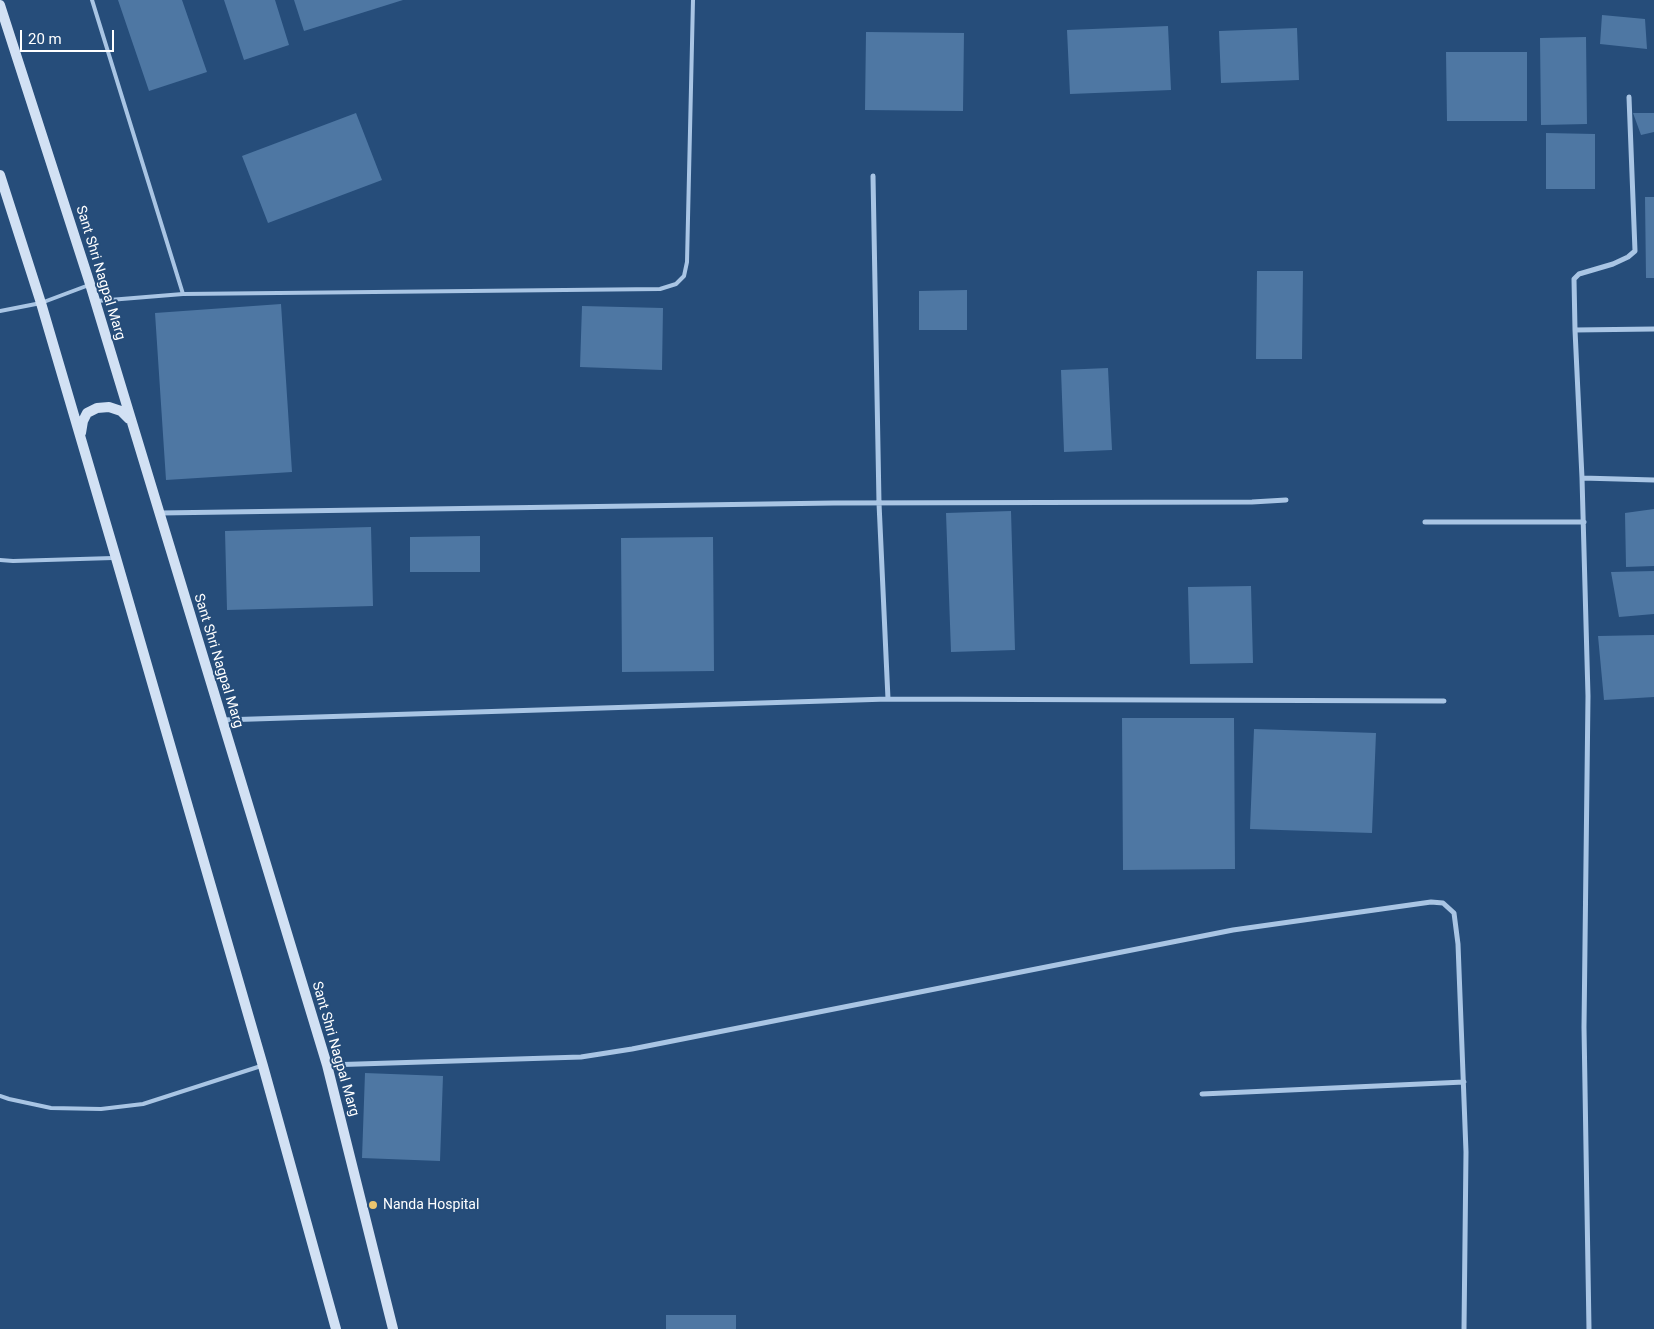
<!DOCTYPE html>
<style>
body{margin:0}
#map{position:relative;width:1654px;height:1329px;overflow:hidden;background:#264d7a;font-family:Roboto,sans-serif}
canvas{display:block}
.scale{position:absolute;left:20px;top:30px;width:94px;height:22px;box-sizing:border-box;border:2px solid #fff;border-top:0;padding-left:6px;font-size:15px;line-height:18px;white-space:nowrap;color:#fff;-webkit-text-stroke:4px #264d7a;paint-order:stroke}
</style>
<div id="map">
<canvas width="1654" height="1329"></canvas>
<div class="scale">20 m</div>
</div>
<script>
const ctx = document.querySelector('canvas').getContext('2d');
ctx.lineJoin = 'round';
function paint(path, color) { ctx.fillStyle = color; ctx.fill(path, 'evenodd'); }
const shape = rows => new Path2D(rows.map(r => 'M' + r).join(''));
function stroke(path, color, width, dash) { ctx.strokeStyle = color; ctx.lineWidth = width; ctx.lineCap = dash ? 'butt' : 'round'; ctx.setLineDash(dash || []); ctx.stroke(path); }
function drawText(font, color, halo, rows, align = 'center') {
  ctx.font = font + ' Roboto,sans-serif'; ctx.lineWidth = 4; ctx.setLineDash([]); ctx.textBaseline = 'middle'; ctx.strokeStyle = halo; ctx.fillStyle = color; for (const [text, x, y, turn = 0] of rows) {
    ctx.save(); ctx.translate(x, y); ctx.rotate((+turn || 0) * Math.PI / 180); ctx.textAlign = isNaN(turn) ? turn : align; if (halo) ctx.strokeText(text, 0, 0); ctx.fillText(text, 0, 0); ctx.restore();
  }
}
paint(shape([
 [118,0,182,0,207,72,149,91],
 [224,0,275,0,289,45,244,60],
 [294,0,403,0,304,31],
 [1602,15,1645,19,1647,49,1600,44],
 [1168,26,1171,90,1070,94,1067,30],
 [1297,28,1299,80,1221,83,1219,31],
 [866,32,964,33,963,111,865,110],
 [1586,37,1587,124,1541,125,1540,38],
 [1446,52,1527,52,1527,121,1447,121],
 [356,113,382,180,268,223,242,156],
 [1633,113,1654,113,1654,132,1641,135],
 [1546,133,1595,134,1595,189,1546,189],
 [1645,197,1654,197,1654,278,1646,278],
 [1257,271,1303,271,1302,359,1256,359],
 [967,290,967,330,919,330,919,291],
 [281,304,292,472,166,480,155,313],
 [582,306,663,308,662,370,580,367],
 [1108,368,1112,450,1064,452,1061,370],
 [1654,509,1654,566,1626,567,1625,513],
 [1011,511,1015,650,951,652,946,513],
 [371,527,373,606,227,610,225,531],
 [480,536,480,572,410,572,410,537],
 [713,537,714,671,622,672,621,538],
 [1654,571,1654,614,1619,617,1611,572],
 [1251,586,1253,663,1190,664,1188,587],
 [1654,635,1654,697,1604,700,1598,636],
 [1122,718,1234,718,1235,869,1123,870],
 [1254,729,1376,733,1372,833,1250,829],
 [365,1073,443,1076,440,1161,362,1158],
 [666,1315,736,1315,736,1329,666,1329]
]), '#4e77a3');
stroke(shape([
 [92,0,183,294],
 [97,301,183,294,660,289,676,284,684,276,687,262,693,0],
 [0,311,41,303,89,285],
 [0,560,13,561,113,558],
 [0,1096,9,1099,51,1108,101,1109,143,1104,261,1066]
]), '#a9c5e4', 4);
stroke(shape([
 [873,176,879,503,888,699],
 [1575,330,1654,329],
 [1582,478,1575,330,1574,279,1579,274,1613,264,1628,257,1635,251,1629,97],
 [160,513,834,503,1252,502,1286,500],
 [1425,522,1584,522],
 [222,720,888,699,1444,701],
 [327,1065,581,1057,632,1049,1233,930,1431,902,1443,903,1454,913,1458,944,1466,1152,1464,1329],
 [1202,1094,1464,1082],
 [1589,1329,1584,1027,1588,696,1582,478,1654,480]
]), '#a9c5e4', 5);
stroke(shape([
 [0,5,90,284,327,1065,393,1329],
 [0,175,41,303,116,558,263,1066,336,1329],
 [81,433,83,421,87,413,97,408,109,407,121,411,129,419]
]), '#d2e1f4', 10);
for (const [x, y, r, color] of [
 [373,1205,5,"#ecc56e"]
]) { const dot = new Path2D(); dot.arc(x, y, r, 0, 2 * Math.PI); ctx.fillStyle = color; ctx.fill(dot); stroke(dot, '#264d7a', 2); }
drawText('14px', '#fff', '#264d7a', [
 ["Sant Shri Nagpal Marg",100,273,73],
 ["Sant Shri Nagpal Marg",218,661,73],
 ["Sant Shri Nagpal Marg",335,1049,74]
]);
drawText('14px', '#fff', '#264d7a', [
 ["Nanda Hospital",383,1205]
], 'left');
</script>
